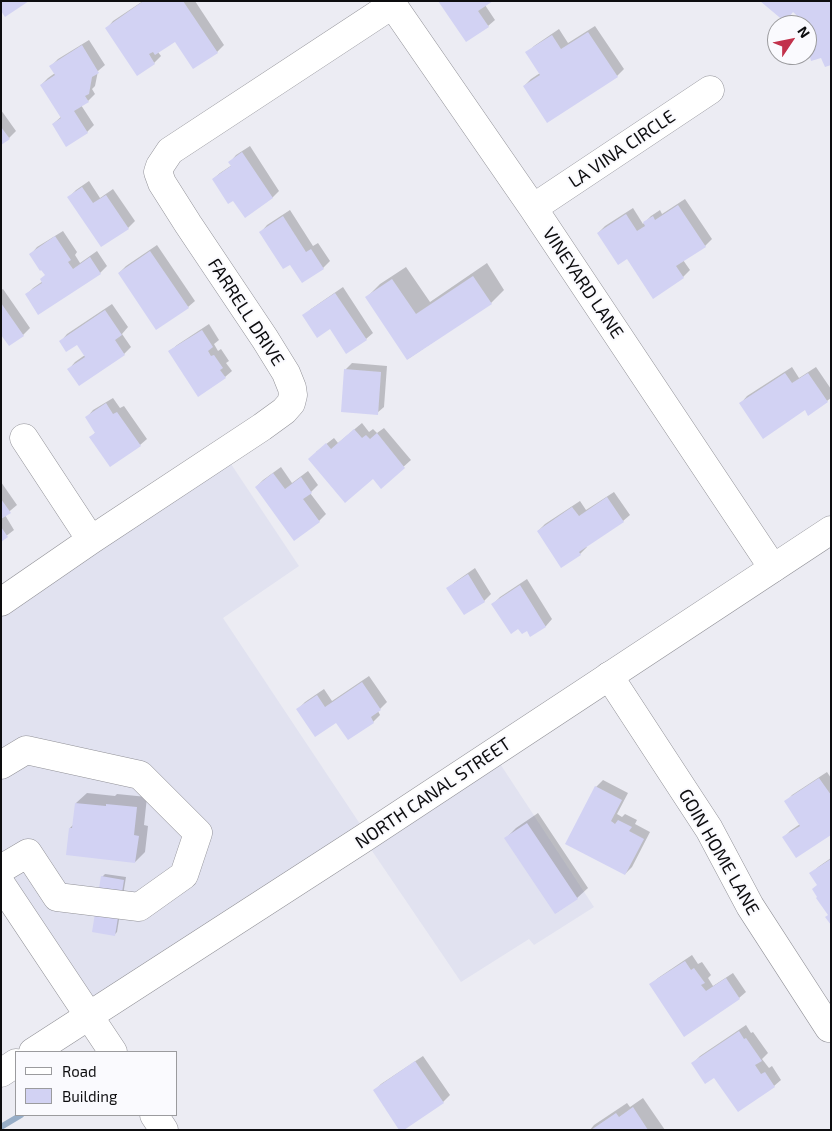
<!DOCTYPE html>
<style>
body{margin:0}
#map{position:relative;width:832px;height:1131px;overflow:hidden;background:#ececf3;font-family:"Exo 2",sans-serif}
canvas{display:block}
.frame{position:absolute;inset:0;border:2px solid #0d0d0f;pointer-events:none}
.legend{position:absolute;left:15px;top:1051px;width:162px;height:65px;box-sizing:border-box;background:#fafafe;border:1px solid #9b9b9e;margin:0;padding:6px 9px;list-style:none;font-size:15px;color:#0d0d0f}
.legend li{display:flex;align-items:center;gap:10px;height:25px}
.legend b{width:25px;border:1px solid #9b9b9e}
.north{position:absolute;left:767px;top:15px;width:50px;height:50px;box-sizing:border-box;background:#fafafe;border:1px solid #9b9b9e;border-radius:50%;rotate:56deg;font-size:14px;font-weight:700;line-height:20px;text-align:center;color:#0d0d0f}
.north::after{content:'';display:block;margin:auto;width:18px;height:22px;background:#c2324c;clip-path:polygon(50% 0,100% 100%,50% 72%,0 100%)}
</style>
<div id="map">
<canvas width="832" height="1131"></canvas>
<div class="frame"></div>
<ul class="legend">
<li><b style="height:6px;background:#fff"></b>Road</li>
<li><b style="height:14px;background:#d2d2f3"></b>Building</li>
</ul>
<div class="north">N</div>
</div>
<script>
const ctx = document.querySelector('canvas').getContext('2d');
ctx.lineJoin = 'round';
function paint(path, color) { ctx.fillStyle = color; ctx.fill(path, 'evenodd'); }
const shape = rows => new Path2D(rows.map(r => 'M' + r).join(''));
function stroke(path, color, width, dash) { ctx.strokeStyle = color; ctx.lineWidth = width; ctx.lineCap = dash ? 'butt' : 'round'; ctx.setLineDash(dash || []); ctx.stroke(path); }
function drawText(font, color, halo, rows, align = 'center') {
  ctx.font = font + ' "Exo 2",sans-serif'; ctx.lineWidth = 4; ctx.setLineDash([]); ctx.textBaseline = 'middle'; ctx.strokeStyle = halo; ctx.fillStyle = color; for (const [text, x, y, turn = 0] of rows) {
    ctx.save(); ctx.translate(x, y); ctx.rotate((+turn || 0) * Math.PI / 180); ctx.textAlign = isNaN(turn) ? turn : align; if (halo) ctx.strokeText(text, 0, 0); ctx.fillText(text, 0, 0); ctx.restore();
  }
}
paint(shape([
 [223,452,299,566,223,618,368,836,493,753,594,907,534,945,529,939,461,982,364,839,89,1016,1,884,1,602]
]), '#e1e2f0');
paint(shape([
 [143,1,195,1,224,45,217,52,175,40,158,52,161,56,154,63,107,28,113,21],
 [440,1,485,5,495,20,488,26],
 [595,26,624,69,617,76,524,86,531,79,540,73,527,53,534,46,559,29,568,43],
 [89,40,105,65,98,71,95,86,92,89,95,94,88,101,81,105,94,125,87,132,53,124,62,116,41,85,48,78,55,73,51,66,58,59],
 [1,110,16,131,9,138,1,144],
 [250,146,279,191,272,198,234,199,213,179,220,173,232,165,230,162,236,155],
 [89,181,100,198,113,189,135,221,128,228,69,197,76,190],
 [685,199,712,239,705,246,683,260,690,270,683,277,627,258,598,233,605,226,633,208,643,224,651,216,660,210,662,214],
 [290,210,313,246,318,243,330,261,323,268,302,281,290,263,261,232,267,225],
 [63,231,77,252,75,255,80,263,97,251,107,266,100,273,26,295,33,288,43,281,46,274,31,254,37,247],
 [157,245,195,301,188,307,119,273,126,266],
 [487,263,504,290,491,303,408,359,367,297,380,284,406,267,430,302],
 [343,287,373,333,366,339,330,328,304,316,311,309],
 [3,289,30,328,23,335,1,333,1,290],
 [112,304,128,327,122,334,131,347,124,354,69,369,75,362,85,355,77,343,61,341,67,334],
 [209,324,219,340,214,344,218,351,221,349,229,361,226,363,232,371,225,377,170,351,177,345],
 [352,363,387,366,384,407,377,413,345,370],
 [792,367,799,378,816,367,831,389,831,398,809,414,805,409,741,403,747,396],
 [113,398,120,408,124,406,147,439,140,445,91,437,96,432,87,417,93,410],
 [362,423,369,432,373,429,377,433,384,428,411,460,381,487,373,477,316,452,334,438,338,443],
 [281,467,292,483,308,471,318,485,310,493,326,514,319,521,256,487,263,480],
 [1,482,17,505,5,515,14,530,1,540],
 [614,492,630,515,623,521,586,546,587,547,580,554,538,531,545,524,580,501,586,510],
 [475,568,491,594,484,601,464,614,448,588,455,582],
 [527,579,552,619,546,626,531,635,527,629,493,604,500,597],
 [369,676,387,702,378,711,380,715,373,722,348,738,337,721,298,709,305,702,324,689,332,701],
 [827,772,831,778,831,834,783,838,790,831,800,824,786,802,792,795],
 [603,780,628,793,617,814,622,817,625,814,637,820,635,824,650,832,632,867,625,874,596,787],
 [87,793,115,796,117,794,147,797,144,825,148,826,145,852,135,862,70,828,74,824,76,803],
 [538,813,588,888,577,898,556,913,506,838,516,828],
 [831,858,831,923,829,915,818,884,811,874,818,867],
 [105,874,126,877,117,932,114,935,102,877],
 [692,955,698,964,702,962,711,975,708,978,713,986,733,973,746,992,739,998,651,984,658,978],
 [746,1025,751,1033,753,1032,768,1053,762,1059,769,1068,772,1066,781,1080,774,1086,715,1076,693,1063,700,1056],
 [423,1056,450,1095,443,1102,374,1091,381,1084],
 [643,1098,665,1130,590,1130,594,1125,627,1103,630,1107]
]), '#0003');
stroke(shape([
 [1,1127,21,1115]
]), '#97adc7', 6);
paint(shape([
 [1,1,29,1,5,17,1,11],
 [141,1,183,1,218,53,193,69,175,42,155,55,153,52,149,54,155,64,137,76,105,28,142,2],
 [438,1,493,1,478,11,489,27,466,42],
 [760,1,831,1,831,65,825,67,821,58,811,61,807,45,807,31,811,29,807,25,793,12,785,22],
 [588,32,618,77,547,123,523,86,540,75,525,52,552,35,561,49],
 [82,45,99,73,92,77,89,94,85,96,89,102,74,111,88,133,66,147,52,124,61,118,40,85,55,75,49,66],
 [1,127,10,139,1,145],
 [242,152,273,198,245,218,233,201,228,204,212,179,231,166,228,162],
 [82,187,93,203,106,195,129,229,101,247,67,197],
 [678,205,706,247,676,266,684,278,653,299,627,259,618,265,597,233,626,214,637,231,645,226,643,222,653,216,655,220],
 [283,216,306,252,311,249,324,269,302,283,290,265,283,269,259,232],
 [55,236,71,260,68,262,73,269,90,257,101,274,38,315,25,294,42,283,40,279,45,275,41,270,40,271,29,254],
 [150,251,189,308,156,330,118,273],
 [473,276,492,304,407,360,365,297,392,279,416,314],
 [335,293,367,340,346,354,330,329,317,338,302,315],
 [1,303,24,336,9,346,1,335],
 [105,310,122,335,115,340,125,355,79,386,67,369,85,357,77,345,66,352,59,341],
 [202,330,213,347,208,351,211,356,214,355,223,368,220,370,226,378,198,397,168,351],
 [344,369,381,372,378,415,341,412],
 [785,373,792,383,808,373,828,402,808,416,805,410,763,439,739,403],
 [106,403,113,414,117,412,141,446,110,467,89,437,95,433,85,417],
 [354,429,362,438,366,435,370,439,377,433,405,468,381,489,373,479,345,503,308,459,326,443,331,449],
 [273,473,285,489,301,477,312,493,303,499,320,522,294,541,255,487],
 [607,497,624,522,579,552,581,555,561,568,537,531,572,507,579,516],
 [1,499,11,513,1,519],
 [1,527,8,537,1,542],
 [468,574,485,602,464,615,446,588],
 [520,585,546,627,530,637,527,631,522,634,518,629,511,634,491,604],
 [362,682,381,710,371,717,374,723,348,740,336,723,315,737,296,709,317,695,325,707],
 [819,778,831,795,831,835,796,858,782,837,800,826,784,801],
 [595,786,622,800,611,821,615,824,618,820,632,827,629,831,644,839,625,875,565,844],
 [75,803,106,806,106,804,137,807,134,835,139,836,135,863,66,855,69,828,72,828],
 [527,823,578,899,555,914,504,838],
 [831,859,831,925,825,917,828,915,816,898,817,897,812,889,817,885,809,873],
 [101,876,124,880,115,936,92,932],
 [685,961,691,970,694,968,705,983,701,985,706,991,726,978,740,999,684,1037,649,984],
 [739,1031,744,1039,746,1038,762,1061,755,1065,761,1074,765,1072,775,1087,738,1112,714,1078,705,1084,691,1063],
 [415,1061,444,1103,404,1130,399,1130,373,1090],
 [633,1107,648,1130,591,1130,616,1113,619,1117]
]), '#d2d2f3');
const minor = shape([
 [390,1,533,208,773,568],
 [533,208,710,90],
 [24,438,91,540],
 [1,602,91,540,262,427,284,411,291,403,293,395,292,388,286,373,265,339,188,224,162,183,158,172,160,166,170,151,392,5],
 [609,676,709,829,750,906,829,1028],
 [1,765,26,750,140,775,198,833,184,875,139,907,57,897,28,853,1,869],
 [1,884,113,1052],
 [154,1115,164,1130]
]);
const major = shape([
 [33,1052,364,838,831,530],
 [1,1073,16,1063]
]);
stroke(minor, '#919197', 29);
stroke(major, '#919197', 29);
stroke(minor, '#fff', 28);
stroke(major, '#fff', 28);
drawText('18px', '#0d0d0f', '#fafafe', [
 ["LA VINA CIRCLE",622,149,-34],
 ["VINEYARD LANE",583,283,56],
 ["FARRELL DRIVE",246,312,57],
 ["NORTH CANAL STREET",433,793,-34],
 ["GOIN HOME LANE",719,852,60]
]);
</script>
